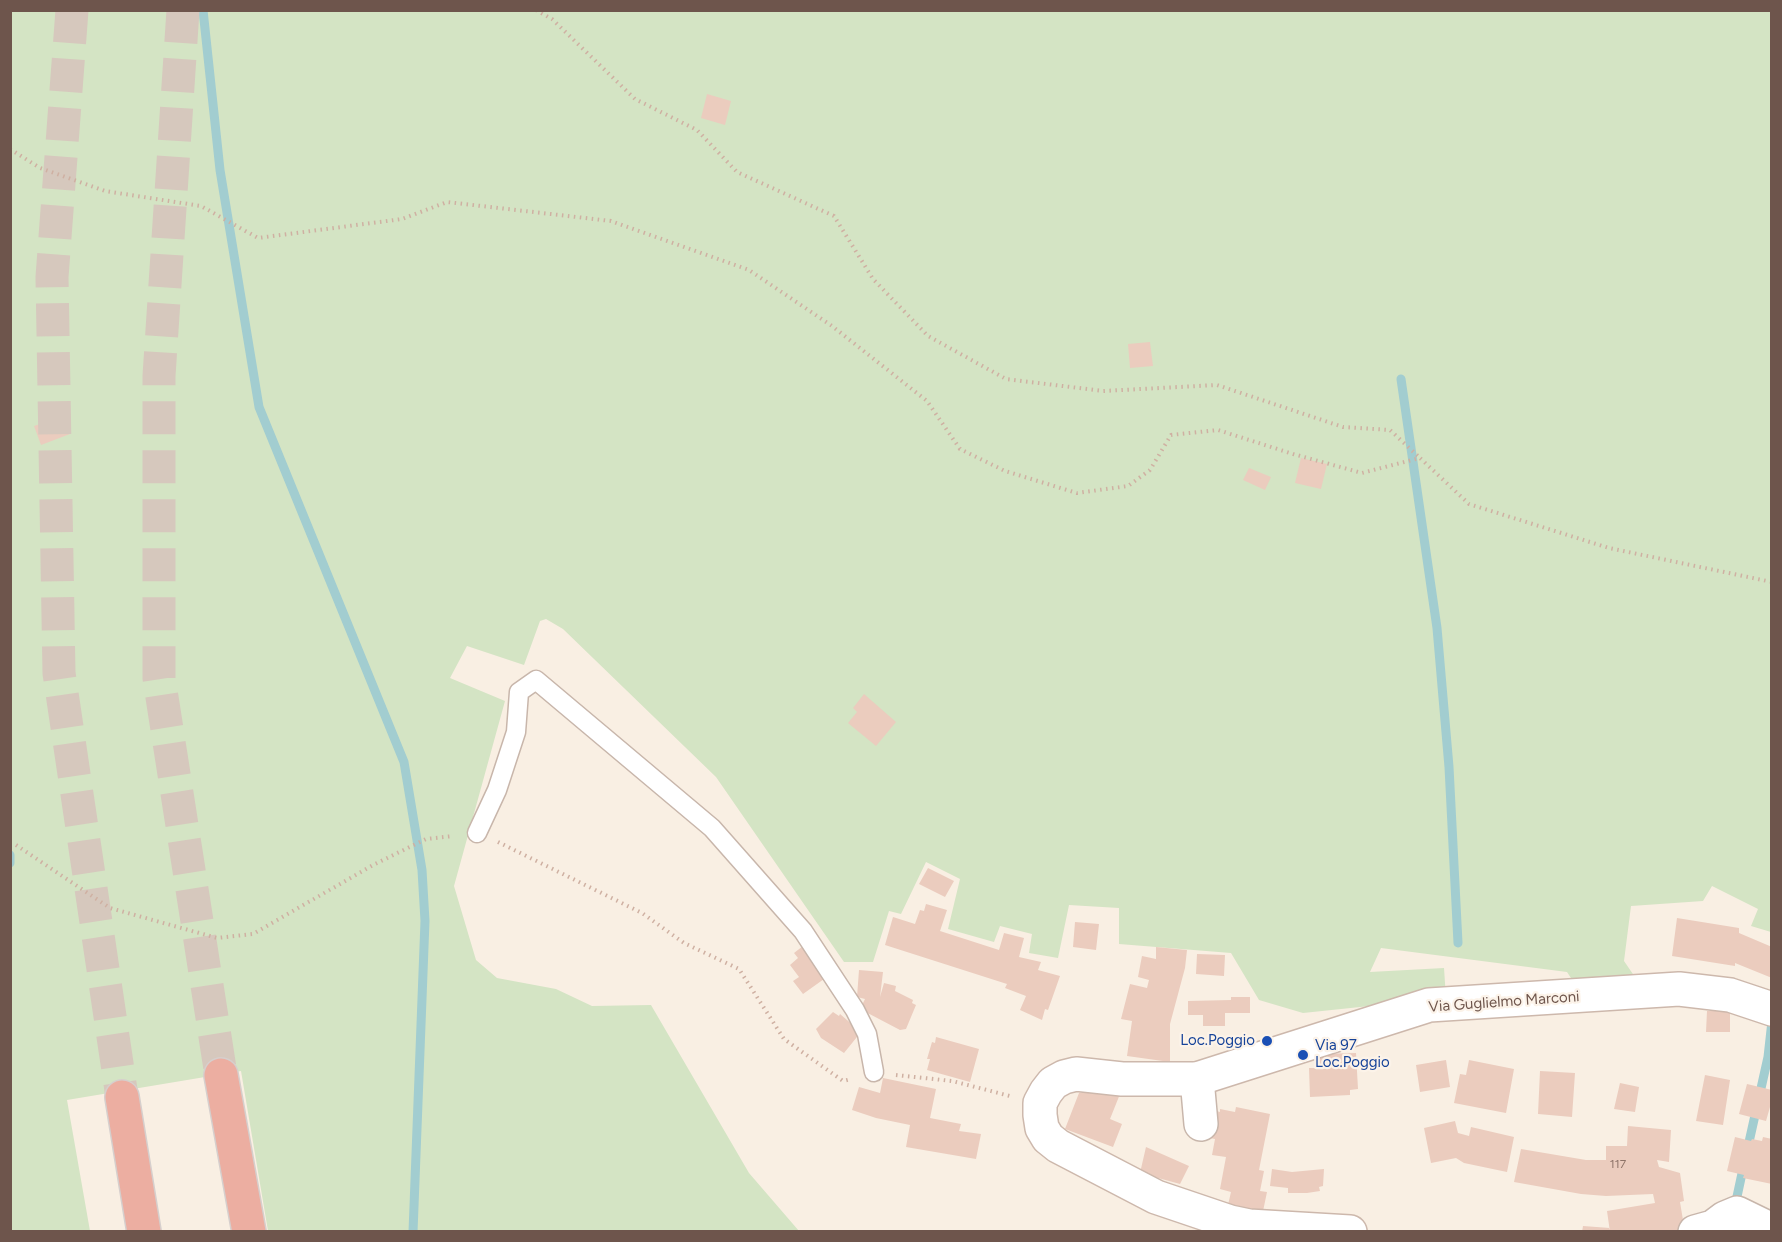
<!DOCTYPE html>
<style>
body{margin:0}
#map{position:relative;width:1782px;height:1242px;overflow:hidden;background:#f9efe3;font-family:Figtree,sans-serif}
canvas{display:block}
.frame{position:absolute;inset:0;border:12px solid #6e554c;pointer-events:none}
</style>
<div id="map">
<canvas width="1782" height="1242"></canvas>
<div class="frame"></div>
</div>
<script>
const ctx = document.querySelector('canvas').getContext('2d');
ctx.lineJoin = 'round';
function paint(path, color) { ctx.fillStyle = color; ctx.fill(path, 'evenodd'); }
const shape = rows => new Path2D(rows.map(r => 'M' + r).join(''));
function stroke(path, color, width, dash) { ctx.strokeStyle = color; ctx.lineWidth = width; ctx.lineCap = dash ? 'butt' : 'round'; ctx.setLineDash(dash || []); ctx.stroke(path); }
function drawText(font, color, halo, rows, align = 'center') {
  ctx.font = font + ' Figtree,sans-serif'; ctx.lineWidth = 4.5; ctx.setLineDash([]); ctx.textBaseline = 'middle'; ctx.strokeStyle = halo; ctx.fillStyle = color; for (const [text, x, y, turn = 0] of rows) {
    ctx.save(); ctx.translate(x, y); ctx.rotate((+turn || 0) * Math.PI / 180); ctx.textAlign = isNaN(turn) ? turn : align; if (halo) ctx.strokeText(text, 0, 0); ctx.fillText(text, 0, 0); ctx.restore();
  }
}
paint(shape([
 [10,11,1771,11,1771,932,1751,926,1758,909,1712,886,1703,901,1631,906,1624,961,1637,980,1579,990,1567,972,1381,948,1370,972,1444,968,1446,998,1303,1013,1259,1000,1231,953,1119,944,1119,908,1069,905,1058,958,1029,953,1032,934,1000,926,994,942,948,929,960,879,926,862,901,914,889,911,873,962,844,962,716,777,563,629,546,619,540,621,524,665,467,646,450,678,505,701,454,886,476,960,497,978,556,989,592,1006,651,1005,749,1173,799,1231,268,1231,241,1071,67,1100,90,1231,11,1231]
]), '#d4e4c4');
stroke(shape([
 [203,10,220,170,259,407,404,762,422,870,425,921,413,1232],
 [1401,379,1437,628,1449,767,1458,943],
 [10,855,10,863],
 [1747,1151,1768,1057,1772,1021],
 [1735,1206,1744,1164]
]), '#a2cdd0', 9);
paint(shape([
 [707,94,731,101,725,125,701,118],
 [1150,342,1153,366,1130,368,1128,344],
 [64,416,70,434,41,445,34,426],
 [1301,458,1327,464,1321,489,1295,483],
 [1249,468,1271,477,1265,490,1243,480],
 [864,694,896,722,876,746,848,723,857,712,853,708],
 [928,868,954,881,945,897,919,884],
 [926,904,947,910,940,931,999,950,1004,933,1024,938,1019,957,1041,962,1038,970,1060,976,1048,1010,1045,1009,1042,1020,1020,1010,1026,996,1005,988,1007,984,885,945,893,917,915,924,920,910,924,911],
 [1677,918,1739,928,1739,933,1772,947,1772,978,1735,963,1735,966,1672,956],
 [1075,922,1099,924,1096,950,1073,947],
 [803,946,824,979,803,994,793,981,799,977,790,965,798,958,794,953],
 [1156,947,1187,950,1185,968,1170,1024,1170,1062,1127,1056,1132,1021,1121,1019,1130,984,1147,988,1149,980,1138,977,1142,956,1156,959],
 [1197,954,1225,955,1224,976,1196,974],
 [859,970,883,972,880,997,884,983,896,986,895,991,913,1000,912,1003,916,1005,906,1029,900,1030,860,1009,865,999,857,997],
 [1231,997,1250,997,1250,1013,1225,1013,1225,1026,1203,1026,1203,1015,1188,1015,1188,1001,1231,1000],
 [1707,1011,1730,1011,1730,1032,1706,1032],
 [833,1012,839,1016,840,1014,861,1032,844,1053,821,1038,816,1029],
 [936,1037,979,1049,970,1082,927,1070,930,1059,927,1059,932,1042,935,1043],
 [1356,1053,1358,1089,1350,1090,1350,1095,1310,1097,1309,1068,1319,1068,1319,1054],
 [1446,1060,1450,1087,1420,1092,1416,1065],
 [1469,1060,1514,1069,1506,1113,1454,1103,1460,1074,1466,1075],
 [1540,1071,1575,1073,1572,1117,1538,1114],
 [1705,1075,1730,1080,1723,1125,1696,1121],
 [883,1078,936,1089,930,1118,961,1124,959,1131,981,1134,976,1159,906,1147,910,1125,876,1118,852,1110,859,1087,880,1093],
 [1620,1083,1639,1087,1635,1112,1614,1109],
 [1747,1084,1772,1090,1772,1100,1766,1121,1739,1114],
 [1095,1089,1120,1094,1110,1119,1122,1124,1113,1147,1065,1129,1079,1093],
 [1236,1107,1270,1114,1259,1170,1264,1171,1260,1191,1267,1192,1262,1216,1228,1205,1231,1192,1220,1189,1226,1157,1212,1155,1215,1139,1204,1137,1210,1109,1220,1112,1220,1109,1235,1112],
 [1455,1121,1458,1133,1469,1136,1471,1127,1514,1137,1507,1172,1464,1163,1456,1158,1431,1163,1424,1128],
 [1628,1126,1671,1130,1669,1162,1657,1160,1659,1167,1680,1173,1684,1201,1680,1202,1685,1232,1610,1232,1607,1211,1655,1203,1653,1194,1606,1196,1581,1194,1514,1182,1521,1149,1586,1160,1606,1160,1606,1146,1627,1146],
 [1735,1137,1751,1141,1752,1139,1762,1141,1763,1137,1772,1139,1772,1184,1743,1178,1744,1175,1727,1171],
 [1146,1147,1189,1166,1180,1184,1140,1173],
 [1272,1169,1292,1172,1324,1169,1323,1186,1319,1187,1320,1191,1307,1193,1288,1193,1288,1188,1270,1186],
 [1583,1226,1610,1228,1609,1232,1582,1232]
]), '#ebccbe');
stroke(shape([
 [72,10,52,277,59,673,122,1097],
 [183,10,159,376,159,678,221,1075]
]), '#d6c8bd', 33, [33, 16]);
const lane = shape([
 [477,833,497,790,516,732,519,692,536,680,712,828,803,931,855,1010,867,1034,874,1072]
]);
const street = shape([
 [1197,1079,1201,1124],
 [1695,1232,1713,1227,1725,1218,1737,1213,1772,1230]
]);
const secondary = shape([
 [1350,1232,1249,1226,1230,1222,1156,1197,1058,1146,1048,1138,1042,1128,1040,1115,1040,1103,1046,1092,1053,1083,1064,1077,1076,1074,1122,1079,1197,1079,1429,1005,1679,989,1730,995,1772,1009]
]);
const highway = shape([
 [221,1075,249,1232],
 [122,1097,144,1232]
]);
stroke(lane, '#c8b6ab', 21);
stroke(street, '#c8b6ab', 36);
stroke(secondary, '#cdb8ac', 36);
stroke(highway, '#d6cfcd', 36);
stroke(shape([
 [536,10,552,19,635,99,697,130,737,172,834,216,873,279,928,336,1006,379,1103,391,1217,385,1343,427,1390,430,1420,458],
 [10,149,40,168,105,191,201,206,258,238,402,219,447,202,611,221,749,270,832,326,927,401,960,449,1005,471,1077,493,1128,486,1150,470,1171,435,1218,430,1293,454,1362,473,1420,458,1469,504,1609,548,1772,582],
 [498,842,642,913,684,943,739,969,784,1039,843,1081,851,1079],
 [10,845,16,845,110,908,217,938,253,934,373,865,426,839,453,836],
 [896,1075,952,1081,1010,1096]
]), '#cfb0a2', 4, [1.5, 4.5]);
stroke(lane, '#fff', 18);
stroke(street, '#fff', 33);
stroke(secondary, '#fff', 33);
stroke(highway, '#ecaea1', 33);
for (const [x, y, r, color] of [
 [1267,1041,6,"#1a4fb4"],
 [1303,1055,6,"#1a4fb4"]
]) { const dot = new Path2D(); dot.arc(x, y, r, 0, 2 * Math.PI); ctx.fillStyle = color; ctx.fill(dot); stroke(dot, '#fcf3e9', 2); }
drawText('12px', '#8d7368', null, [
 ["117",1618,1164]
]);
drawText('15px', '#6e554c', '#fcf3e9', [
 ["Via Guglielmo Marconi",1504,1002,-4]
]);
drawText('15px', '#164399', '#fcf3e9', [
 ["Loc.Poggio",1255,1041],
 ["Via 97",1315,1046,"left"],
 ["Loc.Poggio",1315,1063,"left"]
], 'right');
</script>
